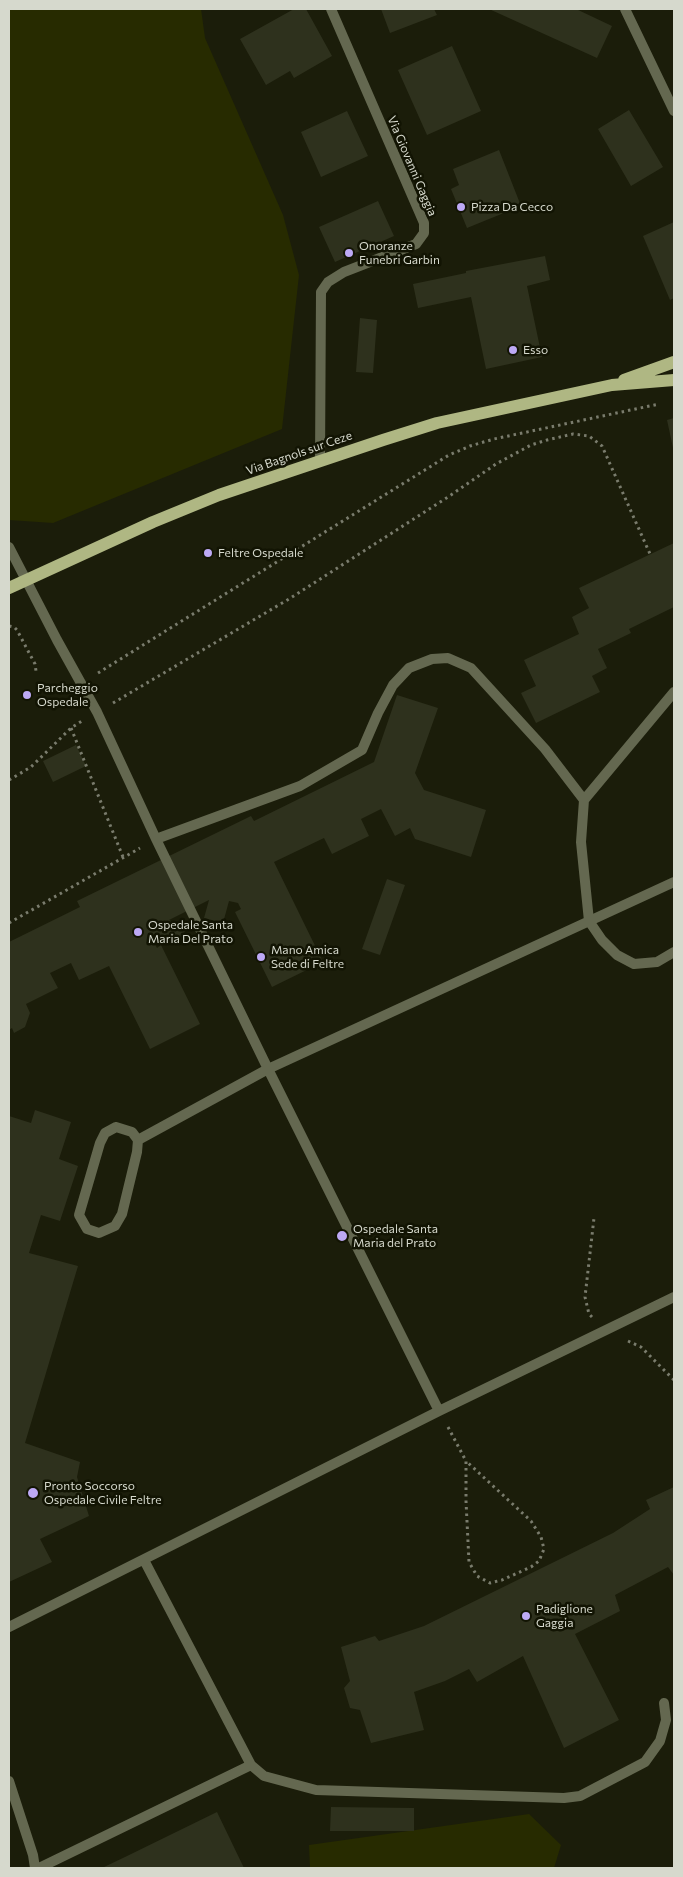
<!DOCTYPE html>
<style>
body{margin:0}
#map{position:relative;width:683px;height:1877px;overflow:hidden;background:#1b1d0a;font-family:Commissioner,sans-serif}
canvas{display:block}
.frame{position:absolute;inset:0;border:10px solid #d6d9cd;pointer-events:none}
</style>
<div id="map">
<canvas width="683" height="1877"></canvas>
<div class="frame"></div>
</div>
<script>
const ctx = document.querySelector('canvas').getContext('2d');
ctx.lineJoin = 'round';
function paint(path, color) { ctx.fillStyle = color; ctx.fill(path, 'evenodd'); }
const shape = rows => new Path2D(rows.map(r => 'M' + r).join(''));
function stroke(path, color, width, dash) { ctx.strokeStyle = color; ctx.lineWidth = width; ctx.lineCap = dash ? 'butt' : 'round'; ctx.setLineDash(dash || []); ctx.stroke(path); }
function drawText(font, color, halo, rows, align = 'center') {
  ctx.font = font + ' Commissioner,sans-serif'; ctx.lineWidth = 5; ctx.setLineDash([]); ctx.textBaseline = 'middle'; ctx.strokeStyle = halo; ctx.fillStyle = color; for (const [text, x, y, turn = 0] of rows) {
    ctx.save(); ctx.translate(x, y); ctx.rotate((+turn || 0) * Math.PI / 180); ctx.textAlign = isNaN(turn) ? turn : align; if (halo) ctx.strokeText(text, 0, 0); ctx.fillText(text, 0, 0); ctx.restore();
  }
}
paint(shape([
 [9,9,201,9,205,38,283,215,299,275,282,429,53,523,9,520],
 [529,1814,561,1845,554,1868,310,1868,309,1845]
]), '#272b00');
paint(shape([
 [294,9,306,9,332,56,294,78,290,71,266,85,240,39],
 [381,9,434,9,437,15,390,33],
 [489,9,576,9,612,26,597,58],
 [452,46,481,111,427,135,398,70],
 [629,110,663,167,631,186,598,129],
 [347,111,368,156,321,177,301,132],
 [499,150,521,206,467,228,451,189,459,185,453,169],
 [378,201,394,236,335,262,319,227],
 [674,222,674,298,670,300,643,236],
 [545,256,550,280,527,286,542,357,486,369,471,297,418,308,413,284,466,273,466,271],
 [360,318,377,320,373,373,356,372],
 [674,418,674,447,673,448,667,420],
 [674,543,674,607,629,629,631,633,598,649,607,668,592,676,600,692,536,723,521,693,536,686,524,660,579,634,572,617,589,608,579,588],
 [397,695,438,708,415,773,424,790,486,810,471,857,415,839,410,828,395,836,381,809,361,819,369,836,332,854,324,838,274,862,323,962,272,987,235,912,241,909,238,903,229,901,223,923,204,918,209,900,169,920,186,929,178,944,161,935,152,939,157,948,161,945,200,1024,150,1049,109,966,79,980,71,963,50,973,58,988,26,1004,30,1013,25,1027,14,1033,12,1028,9,1030,9,942,80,907,77,901,251,816,254,821,374,762],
 [76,745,86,766,53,782,43,761],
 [387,879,405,885,380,955,362,949],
 [35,1110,71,1122,59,1159,78,1166,60,1221,41,1215,29,1253,78,1266,25,1443,80,1462,77,1477,89,1516,40,1539,52,1562,9,1582,9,1116,31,1123],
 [674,1487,674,1575,668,1567,615,1595,620,1611,575,1634,619,1720,564,1748,523,1656,477,1682,469,1669,445,1681,414,1692,424,1730,371,1743,360,1710,350,1708,344,1688,350,1681,341,1647,375,1636,379,1641,424,1626,613,1533,650,1509,646,1500],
 [331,1807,414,1808,414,1831,330,1831],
 [217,1812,244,1868,102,1868,125,1857]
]), '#2e311d');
stroke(shape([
 [9,626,14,627,17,630,35,664,36,671],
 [98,673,449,455,470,446,494,439,659,404],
 [113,703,289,599,448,497,496,464,531,445,547,440,573,434,589,436,602,446,650,554],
 [71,728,123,857],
 [9,780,31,767,71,728,82,721],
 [9,923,140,848],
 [592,1317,589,1314,585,1297,594,1218],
 [628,1341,641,1347,674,1380],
 [448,1427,466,1461,466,1501,469,1562,477,1576,490,1583,502,1580,531,1567,539,1561,544,1549,541,1537,531,1521,466,1461]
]), '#7a7c6d', 3, [2.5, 4]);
stroke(shape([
 [9,547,57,640,97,712,156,839,268,1069,439,1411],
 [674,692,584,800,581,842,589,921,602,940,617,955,634,964,657,962,674,952],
 [156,839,300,786,362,750,378,713,393,685,409,668,432,659,448,658,471,668,545,749,584,800],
 [116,1127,132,1132,138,1140,137,1152,122,1214,115,1226,99,1233,87,1229,79,1215,100,1143,105,1133,116,1127],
 [138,1140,268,1069,674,882],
 [144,1560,251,1765,264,1776,316,1790,564,1798,580,1796,645,1762,660,1741,666,1720,664,1703],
 [9,1627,439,1411,674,1297],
 [9,1781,33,1855,35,1868],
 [39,1868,251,1765]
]), '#646850', 10);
stroke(shape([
 [625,9,674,111],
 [320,461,321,292,328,282,344,272,416,244,424,233,424,223,331,9]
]), '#646850', 10);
stroke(shape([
 [624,380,674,362],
 [9,588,153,522,219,495,383,440,437,423,612,385,674,380]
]), '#afb783', 12);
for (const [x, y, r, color] of [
 [461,207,5,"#bda9f5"],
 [349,253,5,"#bda9f5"],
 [513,350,5,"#bda9f5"],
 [208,553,5,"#bda9f5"],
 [27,695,5,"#bda9f5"],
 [138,932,5,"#bda9f5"],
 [261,957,5,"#bda9f5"],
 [342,1236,6,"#bda9f5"],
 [33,1493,6,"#bda9f5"],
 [526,1616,5,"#bda9f5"]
]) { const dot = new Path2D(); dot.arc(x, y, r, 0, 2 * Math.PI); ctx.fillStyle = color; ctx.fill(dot); stroke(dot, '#121403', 2); }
drawText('12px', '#d6d9cd', '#121403', [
 ["Via Giovanni Gaggia",412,166,67],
 ["Via Bagnols sur Ceze",299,453,-19]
]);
drawText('12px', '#d6d9cd', '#121403', [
 ["Pizza Da Cecco",471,207],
 ["Onoranze",359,246],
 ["Funebri Garbin",359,260],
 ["Esso",523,350],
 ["Feltre Ospedale",218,553],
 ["Parcheggio",37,688],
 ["Ospedale",37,702],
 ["Ospedale Santa",148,925],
 ["Maria Del Prato",148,939],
 ["Mano Amica",271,950],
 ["Sede di Feltre",271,964],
 ["Ospedale Santa",353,1229],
 ["Maria del Prato",353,1243],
 ["Pronto Soccorso",44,1486],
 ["Ospedale Civile Feltre",44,1500],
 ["Padiglione",536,1609],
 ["Gaggia",536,1623]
], 'left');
</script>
